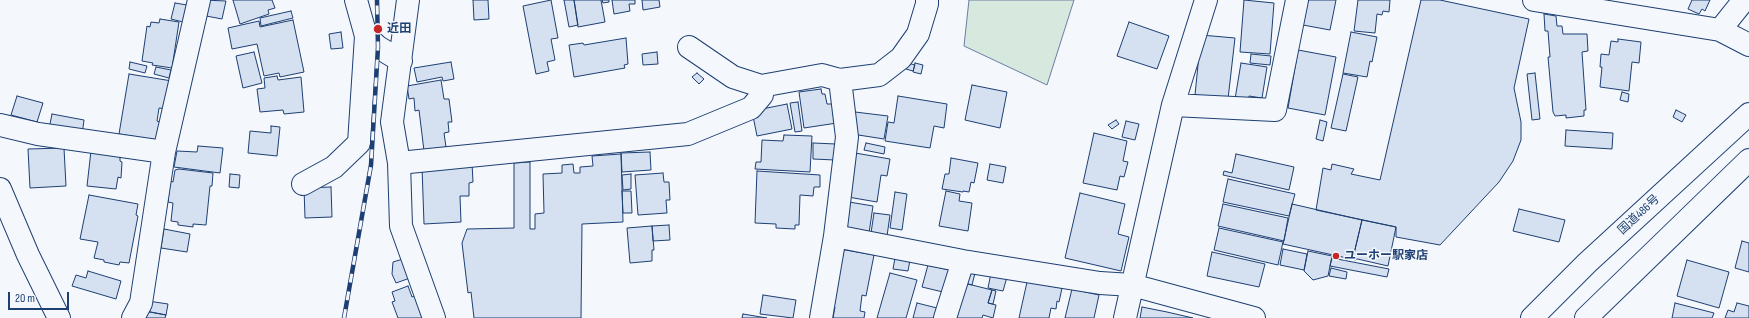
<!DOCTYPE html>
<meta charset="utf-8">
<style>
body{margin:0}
#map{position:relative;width:1749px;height:318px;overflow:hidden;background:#f4f7fb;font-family:"Sofia Sans Condensed",sans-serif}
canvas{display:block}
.scale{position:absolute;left:8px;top:292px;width:61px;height:18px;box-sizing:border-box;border:2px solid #1d3f73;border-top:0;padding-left:5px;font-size:12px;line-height:14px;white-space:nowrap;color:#1d3f73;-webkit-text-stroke:3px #f4f7fb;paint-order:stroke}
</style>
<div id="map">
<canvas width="1749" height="318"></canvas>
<div class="scale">20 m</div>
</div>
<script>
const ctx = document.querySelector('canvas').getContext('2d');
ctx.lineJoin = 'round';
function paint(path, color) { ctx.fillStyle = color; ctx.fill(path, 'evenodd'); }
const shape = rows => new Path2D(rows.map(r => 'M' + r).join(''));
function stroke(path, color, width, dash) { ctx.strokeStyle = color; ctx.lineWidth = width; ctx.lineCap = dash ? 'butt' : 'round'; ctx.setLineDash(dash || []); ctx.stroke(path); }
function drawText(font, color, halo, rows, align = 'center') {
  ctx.font = font + ' "Sofia Sans Condensed","Noto Sans JP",sans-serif'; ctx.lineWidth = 3; ctx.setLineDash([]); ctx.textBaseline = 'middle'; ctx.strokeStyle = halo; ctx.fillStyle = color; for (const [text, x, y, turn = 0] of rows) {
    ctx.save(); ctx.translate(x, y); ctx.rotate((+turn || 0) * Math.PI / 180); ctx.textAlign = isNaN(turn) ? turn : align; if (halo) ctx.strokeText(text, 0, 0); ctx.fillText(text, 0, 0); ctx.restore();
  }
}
const green = shape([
 [969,0,1074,0,1047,85,964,46,969,0]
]);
paint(green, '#d7e8df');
stroke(green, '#687fa3', 1);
const building = shape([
 [204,0,226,1,222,19,201,15,204,0],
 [233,0,272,0,275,8,268,10,269,14,240,24,233,0],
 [473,0,488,0,489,19,474,20,473,0],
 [551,0,558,38,551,39,555,60,547,62,549,71,536,74,523,6,551,0],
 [564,0,574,0,578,25,569,27,564,0],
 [574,0,601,0,605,22,578,27,574,0],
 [602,0,609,0,609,2,603,3,602,0],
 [612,0,635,0,635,4,629,4,630,11,614,14,612,0],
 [642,0,659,0,660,7,643,10,642,0],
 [1244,0,1274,3,1270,54,1240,52,1244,0],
 [1308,0,1336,0,1330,30,1303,25,1308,0],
 [1358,0,1390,0,1389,12,1383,11,1382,15,1377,14,1375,33,1354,31,1358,0],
 [1421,0,1440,0,1529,19,1514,88,1521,122,1521,140,1513,161,1499,182,1440,245,1396,237,1396,227,1316,210,1323,168,1331,170,1332,164,1354,169,1351,174,1380,180,1421,0],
 [1692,0,1710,0,1705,11,1702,9,1699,14,1688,9,1692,0],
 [175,3,187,5,183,22,171,19,175,3],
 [291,11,293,18,261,26,260,18,291,11],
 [1544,14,1556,16,1557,26,1562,26,1563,34,1587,34,1588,51,1582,52,1586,110,1584,110,1584,116,1566,118,1566,115,1555,116,1553,112,1548,57,1550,57,1548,31,1545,31,1544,14],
 [160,19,179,22,172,68,152,65,153,63,142,61,147,26,150,27,151,22,159,23,160,19],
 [293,20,304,72,280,77,279,73,264,76,257,44,232,49,228,28,259,21,260,27,293,20],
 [1129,22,1169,36,1157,69,1117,56,1129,22],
 [341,32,343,48,331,49,329,34,341,32],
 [1351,32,1377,37,1372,62,1370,61,1367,77,1343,73,1351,32],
 [1201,35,1235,38,1228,99,1195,95,1201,35],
 [626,38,628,64,624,65,625,68,574,77,569,45,583,43,584,45,626,38],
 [1618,39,1641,42,1639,63,1632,62,1629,91,1600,87,1602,67,1600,67,1601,54,1609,55,1611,41,1618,42,1618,39],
 [1298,50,1336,57,1325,115,1288,108,1298,50],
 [254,52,262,83,243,88,236,56,254,52],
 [657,52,658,64,643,65,642,54,657,52],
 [1251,54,1271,56,1270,65,1250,63,1251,54],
 [130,62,147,66,145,73,129,69,130,62],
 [451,62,454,79,443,81,442,77,417,82,414,68,451,62],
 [908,63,915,65,913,71,906,69,908,63],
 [915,63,923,65,921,74,913,72,915,63],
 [1241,63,1267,67,1262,98,1249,96,1249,100,1235,99,1241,63],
 [156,67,171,70,169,78,154,74,156,67],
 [697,73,704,79,699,84,692,77,697,73],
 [1535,73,1540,119,1532,120,1527,74,1535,73],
 [129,74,172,81,167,109,159,108,157,121,160,122,157,143,136,139,137,137,119,134,129,74],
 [1343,74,1358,77,1346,131,1331,128,1343,74],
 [277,76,278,80,301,77,304,112,284,114,283,110,260,112,257,89,265,88,264,78,277,76],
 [441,80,444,99,449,99,452,122,448,122,449,132,444,133,446,147,424,151,419,110,415,111,414,98,409,99,407,86,441,80],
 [972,85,1007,92,1000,128,965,120,972,85],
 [821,89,822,94,825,94,827,104,834,104,837,123,804,128,799,92,821,89],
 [1622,92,1629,94,1628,102,1620,100,1622,92],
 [17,96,43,103,37,122,11,115,17,96],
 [898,96,947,104,944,128,934,126,930,148,885,141,888,122,894,123,898,96],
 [798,102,802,131,795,132,790,103,798,102],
 [787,104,792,129,757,136,753,116,757,110,787,104],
 [1676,110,1686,115,1682,122,1673,117,1676,110],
 [855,112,888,116,884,139,852,134,855,112],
 [52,114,84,120,82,135,49,129,52,114],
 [1116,120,1119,124,1112,129,1108,125,1116,120],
 [1320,120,1327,122,1323,141,1316,139,1320,120],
 [1126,121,1139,124,1135,140,1122,137,1126,121],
 [271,126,280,127,277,156,248,153,250,131,271,133,271,126],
 [1566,130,1613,133,1612,149,1565,146,1566,130],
 [1094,133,1127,141,1123,161,1128,162,1124,177,1120,176,1117,190,1083,183,1094,133],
 [784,135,812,136,810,172,755,169,756,162,761,162,762,140,783,141,784,135],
 [813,143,836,144,835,160,813,159,813,143],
 [866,143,885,147,884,154,864,150,866,143],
 [198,146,223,148,220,173,174,167,177,151,197,152,198,146],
 [64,148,66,186,30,188,28,149,64,148],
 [91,151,120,154,120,161,122,162,121,178,118,177,116,189,87,186,91,151],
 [650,152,651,170,622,172,621,153,650,152],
 [855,153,890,159,887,176,881,175,877,202,848,197,855,153],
 [621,154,623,222,582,224,581,318,474,318,471,292,468,293,462,243,467,229,514,228,514,163,530,162,530,229,535,229,535,214,544,213,543,174,562,173,562,165,573,164,574,173,580,173,580,167,593,166,592,156,621,154],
 [1236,154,1294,167,1289,190,1223,175,1224,171,1232,173,1236,154],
 [951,158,978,163,974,183,971,182,969,192,963,191,963,192,942,189,945,174,949,174,951,158],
 [472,163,473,182,469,183,469,196,460,196,461,222,424,224,422,167,472,163],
 [990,164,1006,167,1003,183,987,180,990,164],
 [179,169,213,173,212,186,210,186,206,225,193,224,193,227,178,225,178,222,171,221,173,203,168,202,170,181,173,182,175,170,179,169],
 [757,171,820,175,820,187,814,187,813,196,800,195,799,225,795,225,795,229,776,228,776,224,755,223,757,171],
 [663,173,664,182,669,182,670,200,666,200,667,213,638,215,635,175,663,173],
 [230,174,240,175,239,188,229,187,230,174],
 [631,174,631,189,623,190,622,175,631,174],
 [1228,179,1295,194,1289,216,1223,202,1228,179],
 [331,187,332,217,305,218,304,188,331,187],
 [622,191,631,191,632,213,623,213,622,191],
 [946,191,960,194,959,201,972,203,968,231,939,226,946,191],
 [895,192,907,194,902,230,890,228,895,192],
 [1080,193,1125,204,1118,234,1129,237,1121,271,1065,258,1080,193],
 [89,195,138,204,136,215,138,216,129,263,120,262,119,265,104,262,104,260,94,258,98,242,80,239,89,195],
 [849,202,873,206,869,233,844,229,849,202],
 [1223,204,1288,218,1284,241,1218,226,1223,204],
 [1292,204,1362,220,1353,258,1357,259,1356,260,1283,244,1292,204],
 [1519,209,1565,220,1559,242,1513,231,1519,209],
 [874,213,890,215,887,236,871,233,874,213],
 [1362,220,1396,227,1388,266,1353,258,1362,220],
 [669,225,670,240,653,241,652,226,669,225],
 [652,226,654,250,652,250,652,261,630,263,627,228,652,226],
 [1219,228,1283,242,1278,265,1214,250,1219,228],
 [164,229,190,234,187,252,161,248,164,229],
 [1742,241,1749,243,1749,272,1735,268,1742,241],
 [840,249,874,255,866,296,862,295,860,311,865,312,864,318,833,318,835,307,830,306,840,249],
 [1283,249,1307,254,1304,270,1280,265,1283,249],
 [1308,251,1332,256,1328,276,1313,280,1304,271,1308,251],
 [1212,252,1265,264,1259,287,1207,276,1212,252],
 [895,258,910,260,908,271,893,269,895,258],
 [1332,258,1389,269,1387,277,1330,266,1332,258],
 [403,259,410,278,396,283,392,274,393,262,403,259],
 [1687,260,1729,272,1719,308,1677,296,1687,260],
 [928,265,949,270,943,292,922,287,928,265],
 [1331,268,1347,272,1346,279,1329,276,1331,268],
 [88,271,121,281,116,299,72,286,76,275,86,278,88,271],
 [968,271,975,273,972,285,964,283,968,271],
 [890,273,917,280,906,318,877,318,890,273],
 [991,273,1007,277,1003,291,988,288,991,273],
 [1027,282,1062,288,1059,302,1057,301,1056,309,1051,308,1049,318,1019,318,1027,282],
 [964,283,992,290,988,303,996,305,993,318,983,315,982,318,955,318,964,283],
 [408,286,412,297,417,295,425,318,398,318,392,302,395,301,392,292,408,286],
 [1072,289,1099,295,1094,318,1065,318,1072,289],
 [992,290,996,291,993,304,988,303,992,290],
 [763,295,796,300,793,318,760,314,763,295],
 [148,301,168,304,166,315,145,311,148,301],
 [917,303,937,308,934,318,913,318,917,303],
 [1675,303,1714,313,1712,318,1672,318,1675,303],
 [1737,303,1749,306,1749,318,1725,318,1728,310,1734,312,1737,303],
 [1142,307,1167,312,1193,318,1140,318,1142,307],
 [145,311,166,315,165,318,144,318,145,311],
 [743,314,767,318,742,318,743,314]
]);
paint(building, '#d5e0f0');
stroke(building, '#1d3f73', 1);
const minor = shape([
 [408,0,392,122,399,163,401,226,434,318],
 [1534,0,1720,30,1749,45],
 [1720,30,1744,0],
 [366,36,378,47,401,61],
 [689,47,733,77,761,86,822,75,840,80,879,75,901,58,918,34,927,4,927,0],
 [1173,105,1275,110,1297,0],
 [0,125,38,134,164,152],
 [399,163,688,134,751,108,762,95,761,86],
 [303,184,334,167,359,143,366,36,356,0],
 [835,236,963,261,1100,283,1132,285,1254,318],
 [133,318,141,303,164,152,199,0],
 [821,318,835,236,847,137,840,80],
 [945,318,963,261],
 [1125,318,1173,105,1206,0]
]);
const major = shape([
 [0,189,28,255,59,318]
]);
const highway = shape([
 [1532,318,1587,263,1749,114],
 [1586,318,1749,160]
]);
stroke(minor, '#1d3f73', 24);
stroke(major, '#1d3f73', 24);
stroke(highway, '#1d3f73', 24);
stroke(minor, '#f4f7fb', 22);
stroke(major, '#f4f7fb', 22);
stroke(highway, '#f4f7fb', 22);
const rail = shape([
 [344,318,371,165,378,47,377,0]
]);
stroke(rail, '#1d3f73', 4.5);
stroke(rail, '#f4f7fb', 3, [9]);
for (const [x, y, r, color] of [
 [378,29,5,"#c62828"],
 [1336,256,4,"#c62828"]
]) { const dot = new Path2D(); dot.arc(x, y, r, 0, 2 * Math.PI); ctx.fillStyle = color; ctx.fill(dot); stroke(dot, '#f4f7fb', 1.5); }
drawText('bold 12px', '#1d3f73', '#f4f7fb', [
 ["近田",387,29],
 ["ユーホー駅家店",1344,256]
], 'left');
drawText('12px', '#1d3f73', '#f4f7fb', [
 ["国道486号",1639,215,-43]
]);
</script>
